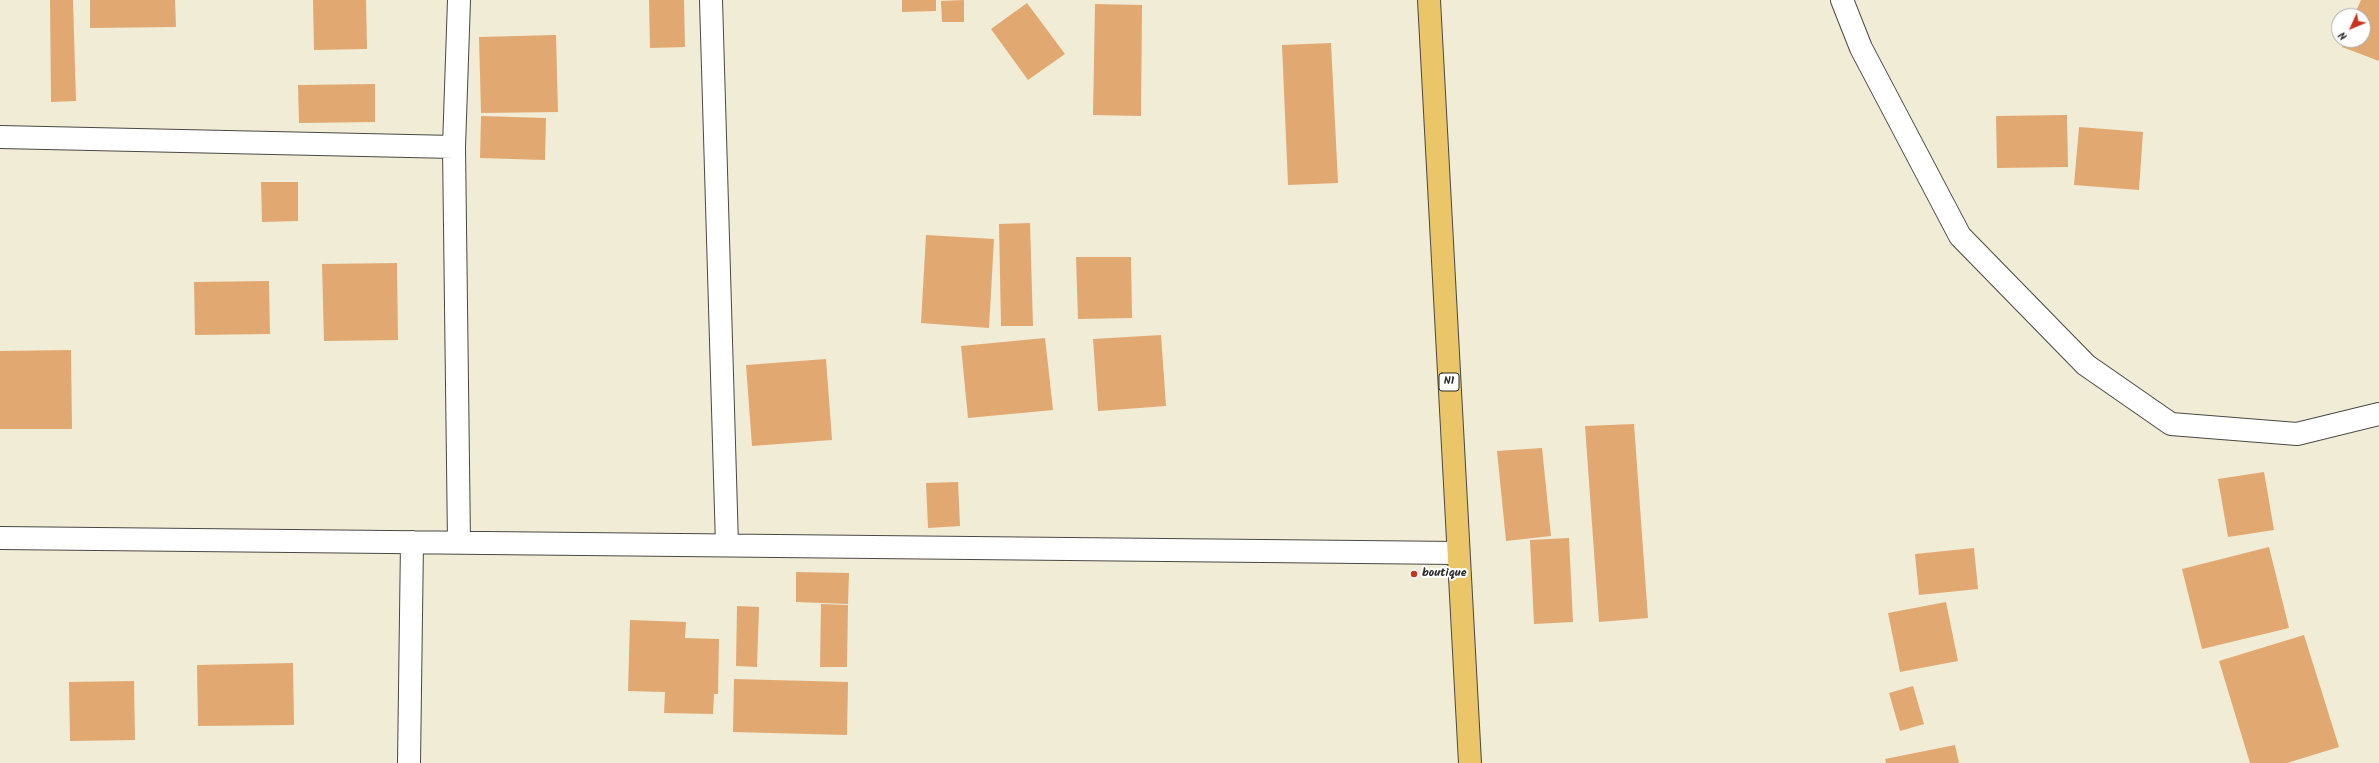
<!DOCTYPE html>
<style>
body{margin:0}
#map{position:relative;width:2379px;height:763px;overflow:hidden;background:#f1ecd5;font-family:Kalam,sans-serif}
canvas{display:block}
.north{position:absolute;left:2331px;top:8px;width:40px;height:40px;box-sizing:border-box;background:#fff;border:1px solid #aaa;border-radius:50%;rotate:226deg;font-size:11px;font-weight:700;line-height:16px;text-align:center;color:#2b2b2b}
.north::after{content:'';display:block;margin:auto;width:14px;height:18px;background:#c8321e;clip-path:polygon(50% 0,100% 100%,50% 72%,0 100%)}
</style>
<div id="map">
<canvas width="2379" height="763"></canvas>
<div class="north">N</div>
</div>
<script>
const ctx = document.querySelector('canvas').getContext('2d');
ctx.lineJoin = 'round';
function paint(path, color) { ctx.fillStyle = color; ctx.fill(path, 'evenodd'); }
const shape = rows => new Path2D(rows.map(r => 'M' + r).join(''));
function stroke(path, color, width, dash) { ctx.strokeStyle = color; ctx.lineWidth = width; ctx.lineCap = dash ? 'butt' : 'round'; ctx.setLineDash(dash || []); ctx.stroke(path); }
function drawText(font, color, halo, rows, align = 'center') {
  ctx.font = font + ' Kalam,sans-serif'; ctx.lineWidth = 4; ctx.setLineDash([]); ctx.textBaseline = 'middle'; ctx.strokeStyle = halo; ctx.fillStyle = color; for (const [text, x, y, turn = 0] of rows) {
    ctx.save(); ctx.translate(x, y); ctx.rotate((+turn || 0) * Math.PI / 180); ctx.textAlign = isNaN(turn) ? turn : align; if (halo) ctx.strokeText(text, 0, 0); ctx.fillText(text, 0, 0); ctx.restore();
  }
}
paint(shape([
 [50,0,73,0,76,101,51,102],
 [90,0,175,0,176,27,90,28],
 [313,0,366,0,367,49,314,50],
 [649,0,684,0,685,47,650,48],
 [902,0,936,0,936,11,902,12],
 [964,0,964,22,942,22,941,1],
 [2361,0,2379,0,2379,61,2342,47,2345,40,2363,40,2363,16,2354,16],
 [1027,3,1065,54,1028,80,991,29],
 [1095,4,1142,5,1141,116,1093,115],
 [556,35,558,112,481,113,479,37],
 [1331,43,1338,183,1288,185,1282,45],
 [375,84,375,122,299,123,298,85],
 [2067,115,2068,167,1997,168,1996,116],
 [481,116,546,118,545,160,480,158],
 [2079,127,2143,132,2139,190,2074,185],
 [261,182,298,182,298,221,262,222],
 [1030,223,1033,326,1001,326,999,224],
 [926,235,994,239,989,328,921,323],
 [1076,257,1131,257,1132,318,1078,319],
 [397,263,398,340,324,341,322,264],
 [269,281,270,334,195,335,194,282],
 [1161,335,1166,406,1098,411,1093,339],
 [1045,338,1053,410,968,418,961,346],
 [71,350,72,429,0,429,0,351],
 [826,359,832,440,752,446,746,365],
 [1634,424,1648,618,1599,622,1585,426],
 [1542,448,1551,536,1506,541,1497,451],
 [2264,472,2274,530,2228,537,2218,479],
 [958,482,960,526,928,528,926,483],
 [1569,538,1573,622,1534,624,1530,540],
 [2269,547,2289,628,2202,649,2182,569],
 [1974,548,1978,589,1919,595,1915,554],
 [796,572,849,573,848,604,796,602],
 [1946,602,1958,661,1900,672,1888,613],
 [821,604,848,605,847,667,820,667],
 [737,606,759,607,757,667,736,666],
 [630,620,686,622,685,638,719,639,718,694,714,694,713,714,664,713,665,692,628,691],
 [2304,635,2339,747,2287,763,2250,763,2219,661],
 [293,663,294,725,198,726,197,665],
 [734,679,848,682,847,735,733,732],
 [134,681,135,740,70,741,69,682],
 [1913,686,1924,724,1900,731,1889,693],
 [1955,745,1959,763,1886,763,1885,759]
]), '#e2a871');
const minor = shape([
 [459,0,454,147,459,542],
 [711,0,727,545],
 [1842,0,1861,48,1960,236,2086,365,2171,424,2297,434,2379,414],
 [0,137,454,147],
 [0,538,1457,553],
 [409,763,412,542]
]);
const highway = shape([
 [1429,0,1470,763]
]);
stroke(minor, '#494844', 24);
stroke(highway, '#494844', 24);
stroke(minor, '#fff', 22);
stroke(highway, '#ebc669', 22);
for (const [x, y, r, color] of [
 [1414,574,4,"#c8321e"]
]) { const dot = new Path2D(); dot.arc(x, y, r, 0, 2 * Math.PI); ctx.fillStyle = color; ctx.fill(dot); stroke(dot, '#fff', 1.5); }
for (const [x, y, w] of [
 [1449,382,20]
]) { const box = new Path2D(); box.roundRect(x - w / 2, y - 9, w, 18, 3); ctx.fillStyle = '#fff'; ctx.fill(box); stroke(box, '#2b2b2b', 1); }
drawText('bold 11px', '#2b2b2b', null, [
 ["N1",1449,382]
]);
drawText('bold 12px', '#2b2b2b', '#fff', [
 ["boutique",1422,574]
], 'left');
</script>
